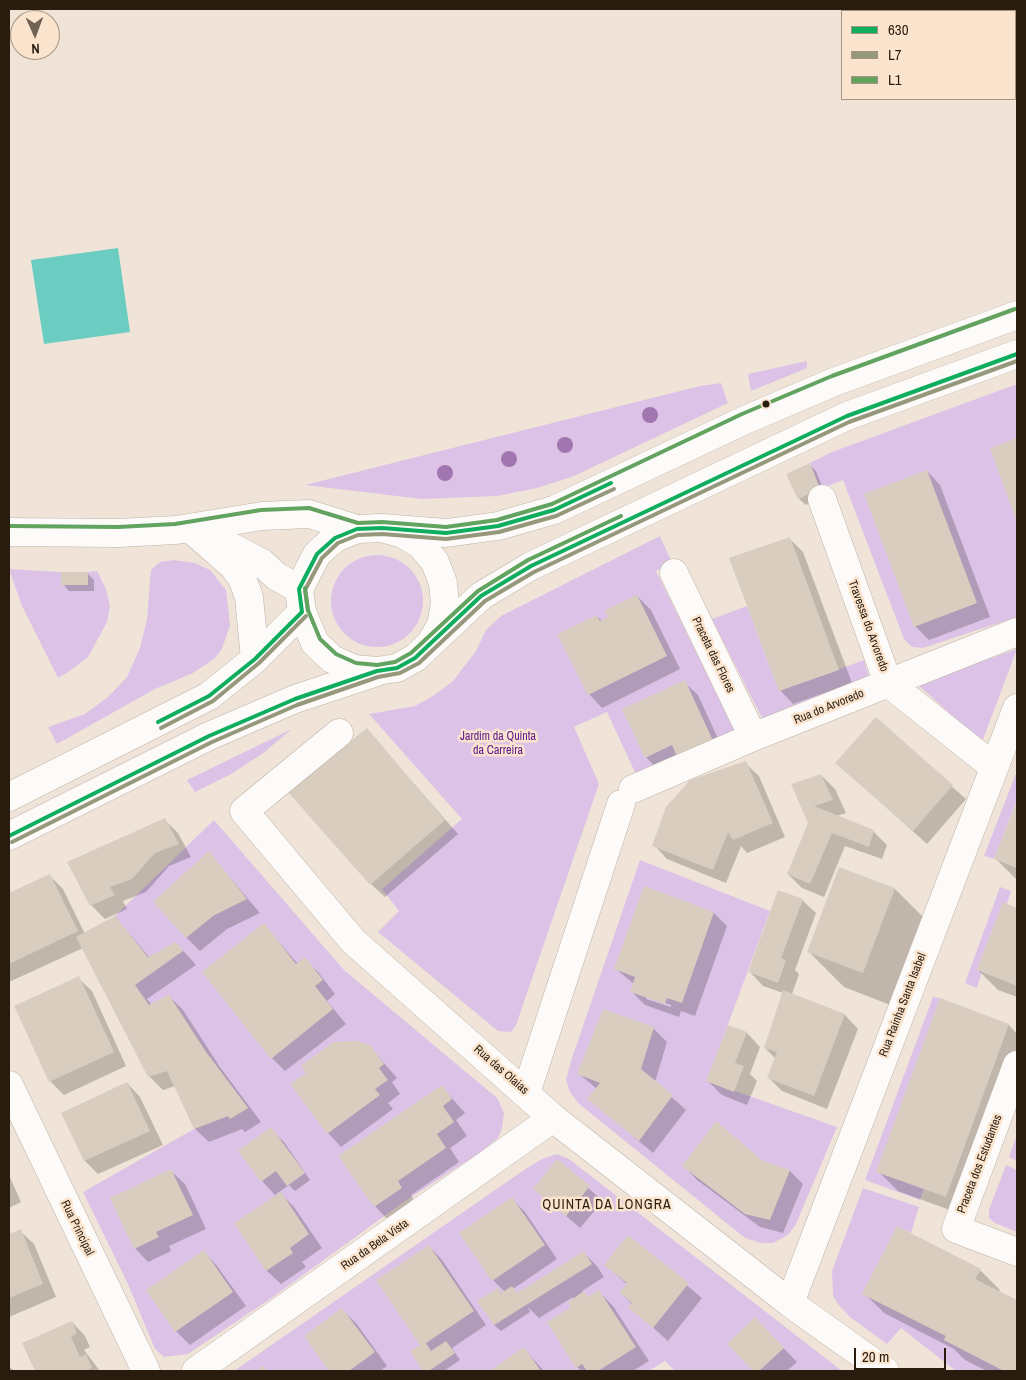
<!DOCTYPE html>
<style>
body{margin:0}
#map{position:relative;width:1026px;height:1380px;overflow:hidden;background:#f0e4d8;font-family:"Archivo Narrow",sans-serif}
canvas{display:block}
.frame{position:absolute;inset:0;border:10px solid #291c0e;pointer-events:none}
.legend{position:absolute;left:841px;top:10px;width:175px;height:90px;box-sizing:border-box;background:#fae4ce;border:1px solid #a69481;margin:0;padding:6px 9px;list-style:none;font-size:15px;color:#291c0e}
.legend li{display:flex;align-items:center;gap:10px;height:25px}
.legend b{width:25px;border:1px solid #a69481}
.north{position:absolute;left:10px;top:10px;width:50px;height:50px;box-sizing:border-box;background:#fae4ce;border:1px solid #a69481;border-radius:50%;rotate:178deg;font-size:14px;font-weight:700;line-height:20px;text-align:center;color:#291c0e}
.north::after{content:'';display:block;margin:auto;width:18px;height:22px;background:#6f6255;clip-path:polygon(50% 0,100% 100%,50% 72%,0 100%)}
.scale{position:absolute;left:854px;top:1348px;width:92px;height:22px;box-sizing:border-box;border:2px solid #291c0e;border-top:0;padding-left:6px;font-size:15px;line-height:18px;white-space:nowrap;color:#291c0e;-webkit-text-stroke:4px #fae4ce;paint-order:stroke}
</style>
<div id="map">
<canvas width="1026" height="1380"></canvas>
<div class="frame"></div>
<ul class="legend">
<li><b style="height:6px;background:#0fad5e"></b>630</li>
<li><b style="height:6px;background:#95987b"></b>L7</li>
<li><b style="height:6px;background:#61a35f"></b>L1</li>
</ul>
<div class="north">N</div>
<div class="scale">20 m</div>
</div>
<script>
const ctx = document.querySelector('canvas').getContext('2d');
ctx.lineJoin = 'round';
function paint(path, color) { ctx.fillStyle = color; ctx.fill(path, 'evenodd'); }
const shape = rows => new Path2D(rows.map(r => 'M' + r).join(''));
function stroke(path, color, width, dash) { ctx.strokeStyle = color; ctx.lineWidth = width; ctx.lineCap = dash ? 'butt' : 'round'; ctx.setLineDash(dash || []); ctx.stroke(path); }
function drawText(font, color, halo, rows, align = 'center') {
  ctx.font = font + ' "Archivo Narrow",sans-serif'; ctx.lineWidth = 5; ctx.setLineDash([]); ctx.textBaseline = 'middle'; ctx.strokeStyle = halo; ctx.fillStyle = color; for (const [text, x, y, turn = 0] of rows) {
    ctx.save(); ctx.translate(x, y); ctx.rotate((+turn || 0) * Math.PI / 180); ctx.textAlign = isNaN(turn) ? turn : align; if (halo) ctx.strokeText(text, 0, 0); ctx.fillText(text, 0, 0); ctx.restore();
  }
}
paint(shape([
 [807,361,807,368,751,391,748,374],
 [721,383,728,403,574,476,537,488,497,496,422,499,305,485,700,386],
 [1017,384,1017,617,923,648,912,647,904,639,843,480,820,489,810,463,832,452],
 [660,536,672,563,656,571,738,737,639,781,607,712,574,727,599,784,516,1025,511,1032,498,1031,378,932,399,911,382,889,462,819,369,714,415,706,433,696,453,681,476,651,486,630,501,616],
 '331 601a46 46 0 1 1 92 0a46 46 0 1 1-92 0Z',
 [174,560,195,563,210,570,226,590,230,625,222,649,214,659,193,673,155,689,57,744,48,727,85,714,108,697,127,677,140,648,147,619,151,570,160,562],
 [9,569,61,572,61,584,88,585,88,572,97,571,106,589,110,606,107,622,88,657,67,673,58,678,22,606],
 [747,606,779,691,864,660,870,681,763,720,712,619],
 [1017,649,982,742,917,684],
 [292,729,262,754,231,774,195,792,187,780],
 [1017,771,1017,800,994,859,984,856],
 [214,820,344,970,497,1098,504,1113,502,1128,498,1138,481,1152,405,1201,273,1297,188,1354,164,1357,155,1349,127,1282,83,1192,194,1129,228,1116,230,1119,248,1108,206,1052,169,995,149,1005,93,930,115,916],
 [640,860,770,911,707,1081,837,1127,796,1224,788,1235,773,1243,761,1243,745,1238,578,1103,570,1092,566,1080,571,1061],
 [1000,887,1011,891,1007,904,1003,903,977,970,982,972,977,988,965,983],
 [933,997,940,998,924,1188,920,1200,865,1180],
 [1017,1135,1017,1161,1009,1157],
 [557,1154,569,1159,842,1371,675,1371,665,1361,649,1371,234,1371,524,1170,542,1159],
 [1006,1165,1017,1170,1017,1232,995,1223,989,1218,989,1210],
 [863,1188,919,1207,911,1233,897,1227,862,1294,946,1336,944,1340,1004,1371,956,1371,901,1328,887,1344,850,1317,838,1304,833,1296,832,1271]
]), '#ddc2e7');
paint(shape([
 [118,248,130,332,44,344,31,260]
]), '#6bccc1');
paint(shape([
 [1017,439,1017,520,991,448],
 [809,464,816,471,826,496,806,505,799,499,788,475],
 [927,471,940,485,990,617,929,640,915,626],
 [790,539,803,552,852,683,793,704,780,690],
 [87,573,94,580,94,591,69,591,63,584],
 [637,596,651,610,680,669,602,708,589,694,597,616,602,621,610,617],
 [684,682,698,695,726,756,659,771,646,757],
 [876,719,966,799,927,844,837,763],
 [366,729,458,834,385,897,371,884],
 [745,763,759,776,785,837,747,853,741,846,726,883,667,859,654,845],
 [821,775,835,789,846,813,837,816,873,831,887,845,882,859,845,846,824,897,802,888,788,874,809,823],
 [1017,804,1017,880,996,859],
 [164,819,178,833,191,857,169,866,146,892,123,901,127,909,105,919,91,905],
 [209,853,260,913,227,929,200,951,186,937],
 [840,869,895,889,930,924,898,1008,844,987,809,952],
 [49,875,63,889,85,934,115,917,150,958,175,943,189,957,196,965,147,999,152,1005,169,996,183,1010,220,1067,261,1122,245,1132,242,1129,209,1142,195,1129,175,1086,163,1090,149,1076,83,948,9,982,9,894],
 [802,900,816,913,795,970,799,974,792,994,845,1015,858,1029,827,1109,782,1091,769,1078,776,1059,765,1048,783,993,763,986,750,972],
 [1004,904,1017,909,1017,997,998,990,978,970],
 [714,913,727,926,695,1016,681,1011,679,1017,645,1005,631,991,634,984,616,969],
 [646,996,671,1005,671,1007,646,999],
 [264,925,298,964,305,959,318,972,335,994,327,1001,346,1024,285,1071,272,1058],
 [78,978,92,991,126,1066,64,1095,50,1081],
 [941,1000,1009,1025,1017,1034,1017,1077,966,1216,898,1191,878,1171],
 [729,1027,747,1033,760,1047,750,1074,757,1081,747,1105,722,1095,708,1081],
 [653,1028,667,1042,655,1082,686,1110,653,1153,589,1099,597,1089,578,1073],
 [369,1046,397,1078,392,1082,400,1094,388,1103,393,1109,341,1147,328,1133],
 [127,1083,140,1097,163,1145,98,1174,85,1161,63,1113],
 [442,1087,465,1113,456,1120,467,1136,450,1148,459,1162,411,1195,415,1202,388,1220,375,1206],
 [270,1129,284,1142,310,1180,295,1191,289,1185,275,1195,262,1181],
 [557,1161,603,1201,580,1228,535,1189],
 [762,1162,790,1171,803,1184,783,1233,760,1227,697,1180,684,1166],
 [171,1171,185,1184,206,1229,169,1246,171,1251,148,1262,135,1248],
 [9,1175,21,1202,9,1208],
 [281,1194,294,1207,322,1248,302,1262,306,1267,281,1284,267,1271,236,1223],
 [512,1199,525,1212,557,1259,513,1289,518,1294,584,1253,597,1266,604,1277,582,1291,589,1298,599,1292,613,1306,649,1361,633,1371,582,1371,577,1367,573,1297,539,1318,528,1307,530,1312,501,1331,494,1325,498,1289,503,1294,505,1292,493,1280],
 [20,1231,34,1244,56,1297,9,1317,9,1235],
 [628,1236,702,1298,668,1341,630,1307,632,1304,620,1292,627,1284,605,1265],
 [429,1246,442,1260,486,1325,452,1348,460,1360,444,1371,425,1371,412,1352,422,1346],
 [204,1252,217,1266,246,1306,190,1345,176,1331],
 [980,1270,1000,1290,999,1292,1017,1301,1017,1371,987,1371,965,1360,954,1349,884,1313,864,1293],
 [342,1310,356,1323,387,1366,380,1371,331,1371,305,1336],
 [72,1322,85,1336,90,1347,84,1350,100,1371,36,1371,23,1343],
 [768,1332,797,1362,787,1371,754,1371,728,1344],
 [524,1349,544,1371,492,1371],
 [9,1366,14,1371,9,1371]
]), '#0003');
paint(shape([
 [1017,438,1017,523,990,448],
 [810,463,820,489,798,499,786,474],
 [927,470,977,603,914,627,864,494],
 [790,537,839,670,779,691,729,558],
 [61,572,88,572,88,585,61,585],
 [637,595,667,656,588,695,557,634,597,615,600,621,608,617,605,610],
 [685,680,714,743,678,759,672,745,645,758,622,709],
 [876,717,953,785,913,831,835,763],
 [367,728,445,820,370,885,288,792],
 [746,761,773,823,733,840,728,832,713,870,652,846,666,807,690,780],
 [821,774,833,800,814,806,874,830,869,847,832,833,810,884,787,874,808,823,791,784],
 [1017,801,1017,868,994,859],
 [165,818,179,844,155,853,132,879,110,887,115,895,90,906,67,862],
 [209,851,247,899,213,916,186,938,153,902],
 [839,867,895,888,863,973,807,952],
 [50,874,78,931,9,964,9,893],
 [644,886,714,912,682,1003,667,998,665,1004,630,992,635,977,614,969],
 [778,890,803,899,781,958,786,960,778,983,748,972],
 [1003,902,1017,908,1017,986,977,970],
 [115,916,148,957,176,942,183,951,135,985,149,1005,169,995,206,1052,248,1108,230,1119,228,1116,194,1129,167,1071,148,1077,76,937],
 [264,923,296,964,305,957,323,980,315,986,333,1009,271,1059,202,972],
 [79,976,114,1052,49,1082,14,1006],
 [783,990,845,1014,814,1096,767,1078,777,1052,764,1048],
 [940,998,1009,1024,946,1197,876,1172],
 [603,1009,654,1027,641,1069,673,1095,639,1141,587,1099,600,1083,577,1074],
 [728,1025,747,1032,735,1063,744,1066,734,1092,706,1081],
 [356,1041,370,1045,384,1064,379,1068,388,1080,375,1089,380,1095,327,1134,290,1084,306,1073,301,1066,333,1042],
 [127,1082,150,1131,84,1161,61,1113],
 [442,1085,452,1099,443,1106,454,1122,437,1134,446,1148,398,1181,402,1188,374,1207,338,1156],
 [716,1121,763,1161,790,1170,770,1220,745,1214,682,1166],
 [271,1127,305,1173,287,1186,276,1171,261,1182,238,1151],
 [557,1159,590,1186,566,1216,533,1189],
 [171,1169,193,1215,156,1232,159,1237,134,1249,110,1198],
 [281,1192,309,1234,290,1248,293,1253,266,1271,234,1223],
 [512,1197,545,1245,492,1281,459,1233],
 [897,1226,981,1269,975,1279,1017,1300,1017,1371,1004,1371,944,1340,946,1336,862,1294],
 [21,1229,43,1284,9,1298,9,1234],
 [628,1235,689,1283,653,1328,628,1307,632,1303,619,1292,627,1283,604,1265],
 [429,1245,474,1311,426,1343,431,1351,446,1341,455,1353,429,1371,423,1371,410,1351,420,1345,376,1280],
 [204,1250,233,1292,175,1332,146,1290],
 [584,1251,592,1264,494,1325,477,1301,498,1288,501,1293,512,1286,517,1293],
 [599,1290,636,1347,598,1371,587,1371,582,1364,576,1368,547,1322,571,1307,568,1302,584,1291,588,1297],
 [342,1308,375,1352,349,1371,329,1371,304,1336],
 [755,1317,784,1348,759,1371,753,1371,727,1344],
 [72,1321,77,1333,71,1337,80,1357,86,1354,92,1368,85,1371,35,1371,22,1343],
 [524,1347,541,1371,490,1371],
 [263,1366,267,1371,256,1371]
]), '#d9cdc0');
const minor = shape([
 [822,499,888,683,994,767],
 [191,529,233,566,242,578,249,597,255,659],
 [9,532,118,533,176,530,262,516,309,514,357,529],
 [218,540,262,563,276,576,299,589],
 [674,573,753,737],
 [339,733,244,811,353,941,553,1118,790,1303,885,1371],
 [633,789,753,737,1017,632],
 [1017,1065,956,1229,1017,1252],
 [9,1085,146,1371],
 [526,1093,621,804],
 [790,1303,1017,708],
 [196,1371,553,1118]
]);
const major = shape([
 [382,528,446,533,498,526,554,510,745,420,834,382,1017,315],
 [382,528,403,534,421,545,435,562,443,583,445,604,441,625,430,644,415,658,397,668,377,671,354,669,332,659,315,643,302,612,299,589,317,554,335,538,357,529,382,528],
 [430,644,481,596,531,566,847,416,1017,354],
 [9,797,209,696,255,659,302,612],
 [9,836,209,736,295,699,377,672]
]);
stroke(minor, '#beb2a6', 29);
stroke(major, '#beb2a6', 29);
stroke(minor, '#fdfbf9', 28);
stroke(major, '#fdfbf9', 28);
stroke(shape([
 [302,612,299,589,317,554,335,538,357,529,382,528,446,533,498,526,554,510,611,483],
 [158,722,209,696,255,659,302,612],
 [9,836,209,736,295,699,377,671,397,668,415,658,481,596,531,566,847,416,1017,354]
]), '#0fad5e', 4);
stroke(shape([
 [308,611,305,590,322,558,338,543,358,535,382,534,446,539,499,532,556,516,614,489],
 [161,728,213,701,259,663,306,616],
 [12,842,212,742,297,705,378,677,400,673,419,663,485,601,534,572,849,422,1017,361]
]), '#95987b', 4);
stroke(shape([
 [9,526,118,527,175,524,261,510,309,508,358,523,382,522,446,527,497,520,552,504,742,414,832,376,1015,309],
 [305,588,308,610,320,639,336,654,356,663,377,665,395,662,411,653,478,591,528,560,621,516]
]), '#61a35f', 4);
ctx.fillStyle = '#a175af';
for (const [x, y] of [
 [650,415],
 [565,445],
 [509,459],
 [445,473]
]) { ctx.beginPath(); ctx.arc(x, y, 8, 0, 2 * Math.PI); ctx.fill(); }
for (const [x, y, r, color] of [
 [766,404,4.5,"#291c0e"]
]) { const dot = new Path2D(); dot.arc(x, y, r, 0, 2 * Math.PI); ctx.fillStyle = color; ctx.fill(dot); stroke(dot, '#fae4ce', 2); }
drawText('12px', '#291c0e', '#fae4ce', [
 ["Travessa do Arvoredo",868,626,70],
 ["Praceta das Flores",713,655,64],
 ["Rua do Arvoredo",829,707,-22],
 ["Rua Rainha Santa Isabel",903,1005,-69],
 ["Rua das Olaias",501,1070,41],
 ["Praceta dos Estudantes",980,1164,-69],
 ["Rua Principal",77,1228,64],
 ["Rua da Bela Vista",375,1245,-35]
]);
drawText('12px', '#601a8e', '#fae4ce', [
 ["Jardim da Quinta",498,737],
 ["da Carreira",498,751]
]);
ctx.letterSpacing = '1px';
drawText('14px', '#291c0e', '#fae4ce', [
 ["QUINTA DA LONGRA",607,1205]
]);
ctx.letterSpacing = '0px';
</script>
